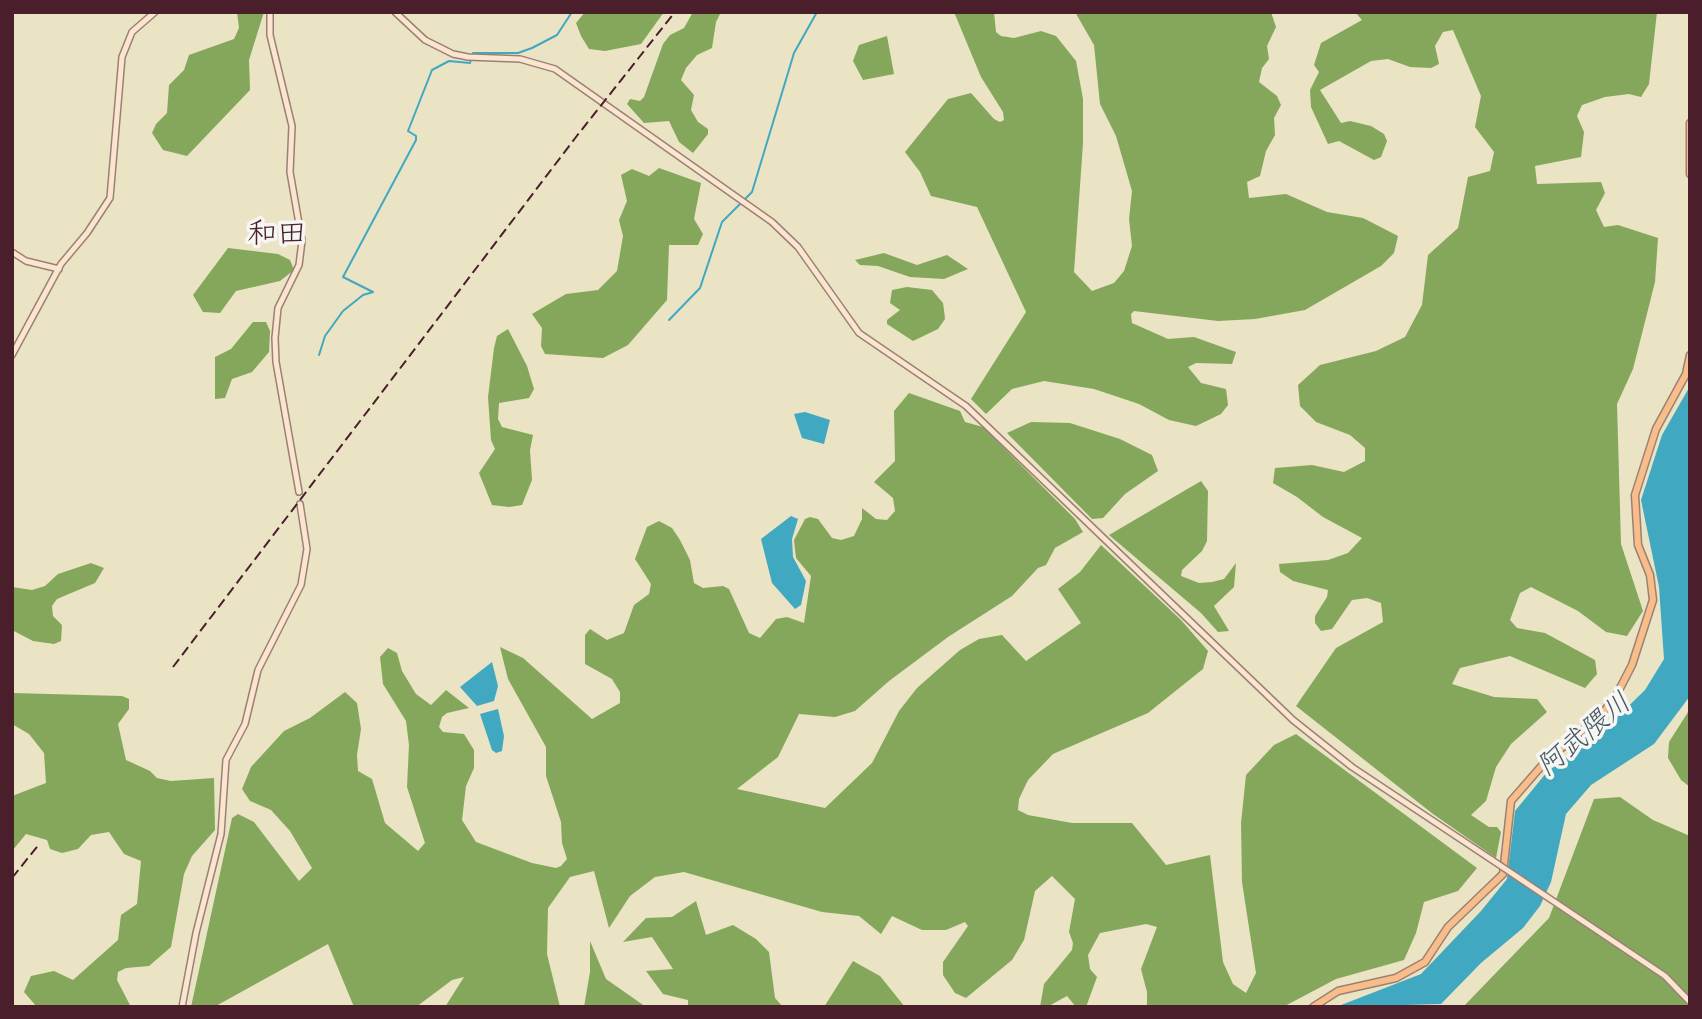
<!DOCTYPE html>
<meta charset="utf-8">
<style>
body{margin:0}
#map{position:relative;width:1702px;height:1019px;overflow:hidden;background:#eae3c4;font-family:Dekko,sans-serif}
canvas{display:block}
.frame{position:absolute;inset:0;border:14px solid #4a1f2b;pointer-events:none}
</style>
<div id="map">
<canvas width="1702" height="1019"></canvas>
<div class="frame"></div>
</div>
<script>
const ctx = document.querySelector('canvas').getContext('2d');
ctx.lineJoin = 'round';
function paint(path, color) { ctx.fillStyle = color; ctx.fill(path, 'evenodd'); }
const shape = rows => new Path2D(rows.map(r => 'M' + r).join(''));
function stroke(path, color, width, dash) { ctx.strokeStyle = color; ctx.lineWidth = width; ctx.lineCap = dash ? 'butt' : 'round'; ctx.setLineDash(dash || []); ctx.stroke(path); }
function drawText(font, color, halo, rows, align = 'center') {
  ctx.font = font + ' Dekko,"Klee One",sans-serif'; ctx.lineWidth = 7; ctx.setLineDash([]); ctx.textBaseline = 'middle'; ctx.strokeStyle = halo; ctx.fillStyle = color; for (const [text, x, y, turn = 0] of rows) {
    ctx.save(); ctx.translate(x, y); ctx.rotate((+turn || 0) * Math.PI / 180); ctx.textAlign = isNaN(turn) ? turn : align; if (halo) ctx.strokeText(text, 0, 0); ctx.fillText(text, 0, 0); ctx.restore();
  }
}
paint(shape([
 [237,12,264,12,249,60,250,90,187,156,163,150,152,133,156,124,167,113,169,85,184,70,189,55,234,39,239,28],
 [585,12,664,12,641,44,605,51,589,49,581,36,576,23],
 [693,12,721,12,716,22,712,48,697,55,686,68,681,80,694,95,691,110,698,122,708,129,708,134,693,153,679,142,669,121,644,123,627,104,630,99,640,101,644,97,663,44,670,35,684,28],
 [954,12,994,12,996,32,1001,36,1014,38,1041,31,1056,36,1076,61,1083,99,1083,143,1074,272,1092,291,1114,283,1124,271,1132,246,1129,219,1132,191,1116,136,1100,104,1094,45,1075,12,1271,12,1276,27,1267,46,1269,59,1262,68,1259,82,1277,96,1281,105,1274,118,1275,135,1266,151,1260,176,1247,182,1249,198,1286,194,1327,212,1363,218,1398,236,1394,253,1381,266,1305,310,1255,319,1218,321,1134,311,1131,314,1132,323,1168,339,1194,337,1236,352,1232,364,1196,363,1188,367,1201,383,1226,389,1228,405,1221,414,1196,426,1169,420,1139,404,1094,389,1044,381,1012,389,986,414,971,399,1026,312,977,207,931,196,920,172,905,152,948,99,971,93,994,119,1000,122,1004,120,1003,112,981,77],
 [1355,12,1657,12,1649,84,1641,97,1629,94,1605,97,1582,105,1577,116,1584,132,1581,157,1535,166,1537,184,1601,182,1605,193,1596,210,1604,227,1618,225,1658,238,1655,282,1633,369,1617,404,1621,544,1643,611,1627,636,1606,632,1578,611,1531,587,1520,593,1510,620,1517,628,1545,633,1595,660,1597,674,1585,688,1510,656,1460,668,1452,684,1494,697,1537,699,1547,712,1511,744,1496,767,1486,801,1471,815,1489,827,1497,827,1501,832,1496,858,1433,814,1296,706,1336,648,1383,622,1381,603,1367,598,1352,600,1332,629,1321,631,1315,623,1315,616,1327,597,1328,590,1293,581,1280,572,1279,564,1328,560,1348,553,1362,538,1323,517,1297,497,1273,483,1275,468,1312,465,1344,472,1365,461,1365,448,1350,435,1316,422,1300,406,1298,385,1320,365,1376,351,1405,337,1422,305,1428,255,1458,228,1468,177,1490,171,1494,152,1475,127,1481,96,1453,30,1443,32,1435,46,1439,64,1431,68,1410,67,1388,59,1371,61,1320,90,1341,123,1350,121,1371,126,1384,134,1387,141,1381,157,1374,160,1339,141,1328,144,1311,107,1310,90,1319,72,1314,65,1321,43,1362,20],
 [887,36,894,74,863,80,853,61,859,45],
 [659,168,701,183,694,219,703,234,698,245,669,245,667,300,628,345,603,358,545,354,541,346,542,328,532,314,566,294,598,290,617,271,623,236,619,220,627,201,621,175,632,169,649,176],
 [228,248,278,254,290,260,294,270,280,281,236,291,220,313,203,312,193,295],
 [884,253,917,265,947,255,968,269,944,279,910,277,878,266,860,265,855,260],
 [907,287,932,290,943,303,944,310,945,319,938,329,913,341,887,324,887,320,900,310,890,303,892,290],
 [253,322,266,322,270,331,269,352,252,372,232,379,225,398,215,399,215,357,231,349],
 [508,329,527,366,534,389,529,398,499,403,498,419,502,427,533,435,530,450,532,480,522,505,509,507,492,505,479,473,495,449,491,440,488,397,494,348,497,336],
 [909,393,960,411,965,422,983,427,1075,519,1083,532,1055,548,1046,565,1038,568,1012,596,948,637,889,681,855,711,835,717,799,714,778,757,737,789,825,808,872,763,899,711,917,688,960,650,979,639,1002,635,1026,661,1081,623,1058,589,1080,572,1101,545,1181,620,1208,651,1203,669,1148,713,1053,754,1028,780,1019,799,1018,810,1028,815,1072,823,1132,823,1166,865,1210,855,1223,962,1233,984,1246,993,1256,973,1242,882,1241,823,1246,775,1274,745,1296,734,1477,868,1458,891,1424,902,1416,933,1404,960,1336,979,1283,1007,1147,1007,1147,992,1141,969,1157,927,1146,924,1100,933,1088,955,1090,969,1097,977,1086,1007,1076,1007,1067,996,1047,1007,1040,1007,1044,984,1072,950,1073,943,1069,932,1075,899,1052,876,1035,891,1024,940,1012,960,966,998,955,993,943,975,943,962,968,926,965,922,946,930,922,930,892,916,881,934,859,916,822,912,684,872,655,877,630,896,609,928,594,871,570,877,548,908,547,954,560,1007,445,1007,464,977,452,980,416,1007,354,1007,328,944,214,1007,191,1007,232,818,238,814,254,822,299,881,312,868,290,831,271,810,250,801,242,789,251,767,284,731,310,718,345,692,357,703,361,729,357,755,358,771,372,779,385,823,418,851,425,843,407,787,409,745,406,721,383,684,380,657,388,648,397,653,402,671,416,694,431,705,446,690,469,708,447,713,442,717,439,727,443,732,464,734,474,750,474,768,466,786,462,820,476,842,532,863,556,868,561,866,567,859,562,843,561,822,546,776,546,747,508,679,500,647,523,658,592,719,620,703,620,692,612,679,585,664,585,635,590,629,607,640,624,633,634,605,649,594,651,584,635,559,647,527,659,521,672,528,680,540,690,560,694,583,703,588,723,586,729,589,749,633,760,638,776,619,787,617,804,623,811,576,796,558,794,540,805,519,810,517,818,519,832,538,841,540,854,536,862,519,862,508,876,519,887,520,895,511,893,498,874,482,895,461,894,411],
 [1031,422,1070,423,1120,439,1152,455,1158,471,1125,494,1103,518,1092,519,1007,433],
 [1201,481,1208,491,1207,541,1202,551,1182,570,1181,576,1199,583,1212,582,1224,579,1236,563,1234,587,1214,606,1229,631,1218,632,1201,613,1109,535],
 [91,563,104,568,95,583,57,599,52,606,53,616,62,625,61,641,54,644,33,641,12,630,12,587,32,590,45,586,58,574],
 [12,693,122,696,129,699,129,709,118,724,126,760,150,771,157,778,171,781,214,778,215,830,192,856,184,874,171,947,149,966,126,968,118,972,117,980,131,1007,37,1007,24,992,31,976,54,971,73,980,118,940,121,915,137,904,141,861,124,854,109,832,91,835,78,849,62,853,50,849,47,840,26,834,12,851,12,796,46,783,44,753,29,734,12,724],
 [1690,709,1690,787,1681,780,1668,758,1669,742],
 [1620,797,1653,820,1690,836,1690,1007,1463,1007,1549,918,1594,799],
 [696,901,706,935,733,925,756,939,769,952,775,998,783,1007,688,1007,688,1000,663,994,646,971,673,969,652,937,623,942,646,918,672,917],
 [590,941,606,979,646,1007,584,1007,590,972],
 [853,961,880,976,905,1007,824,1007]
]), '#84a75c');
paint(shape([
 [1690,386,1690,696,1654,744,1591,785,1566,814,1551,882,1540,906,1523,928,1481,963,1441,1004,1336,1007,1421,974,1481,911,1507,879,1515,811,1547,772,1603,731,1645,690,1664,659,1659,587,1641,500,1662,435],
 [805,412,830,420,824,444,802,438,794,414],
 [791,516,798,519,792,539,793,557,806,581,801,605,795,609,772,583,761,539],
 [492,662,498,686,494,701,477,706,460,687],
 [498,709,504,736,502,751,496,753,492,750,480,714]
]), '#41a8c1');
stroke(shape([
 [669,320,700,288,722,222,752,192,794,53,817,12],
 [319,355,325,336,343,311,363,295,373,292,343,277,416,140,416,136,408,131,432,70,449,61,470,63,473,53,518,53,532,48,557,35,572,12]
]), '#41a8c1', 2);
const secondary = shape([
 [270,12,270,35,292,126,290,172,302,241,299,265,278,308,275,338,276,362,299,492],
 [395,12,425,40,453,54,468,57,520,59,555,69,772,222,798,247,859,333,966,406,1293,720,1352,767,1492,860],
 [12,252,26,261,59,269],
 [12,355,61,264,87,233,110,198,122,57,132,32,155,12],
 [1583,921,1665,976,1690,1002],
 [182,1007,196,933,221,834,226,760,245,724,258,670,301,585,307,549,300,504]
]);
const primary = shape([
 [1690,123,1690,174],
 [1313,1007,1338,991,1396,978,1425,962,1448,927,1503,874,1511,801,1545,762,1601,715,1616,696,1632,665,1653,600,1650,575,1638,545,1635,495,1656,429,1686,374,1690,355]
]);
stroke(secondary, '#9a8178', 8);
stroke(primary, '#9a8178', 9);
stroke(secondary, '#fce5cf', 5);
stroke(primary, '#f8bd88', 6);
stroke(shape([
 [173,667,576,137,675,12],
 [12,878,40,843]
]), '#4a1f2b', 2, [10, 5]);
const secondaryBridge = shape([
 [1492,860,1583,921]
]);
stroke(secondaryBridge, '#9a8178', 8, []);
stroke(secondaryBridge, '#fce5cf', 5);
drawText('italic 28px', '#465667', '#f6f6f2', [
 ["阿武隈川",1587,738,-40]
]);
drawText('30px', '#4a1f2b', '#f6f6f2', [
 ["和田",277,239]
]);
</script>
